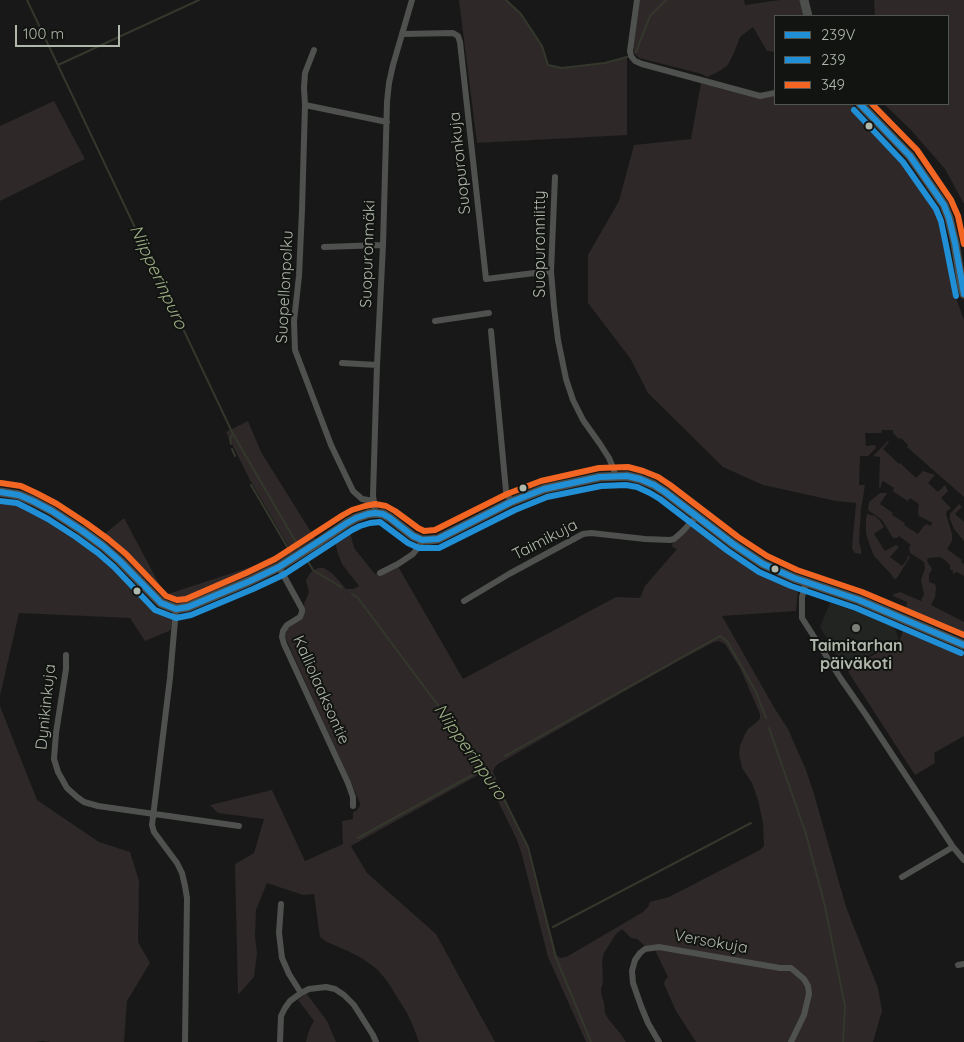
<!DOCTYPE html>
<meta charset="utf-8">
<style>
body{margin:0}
#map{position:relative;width:964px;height:1042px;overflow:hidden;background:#181818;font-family:Quicksand,sans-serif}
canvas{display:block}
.legend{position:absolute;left:774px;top:15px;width:175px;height:90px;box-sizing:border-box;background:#121412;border:1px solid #51554f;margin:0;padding:6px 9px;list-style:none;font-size:15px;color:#b0b7ab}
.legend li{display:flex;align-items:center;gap:10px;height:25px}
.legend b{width:25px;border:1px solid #51554f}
.scale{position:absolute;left:15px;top:25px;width:105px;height:22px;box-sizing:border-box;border:2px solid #b0b7ab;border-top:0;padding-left:6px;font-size:15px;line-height:18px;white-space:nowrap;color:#b0b7ab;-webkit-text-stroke:4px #121412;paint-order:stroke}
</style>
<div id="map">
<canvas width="964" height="1042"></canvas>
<ul class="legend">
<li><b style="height:6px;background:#208fd6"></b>239V</li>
<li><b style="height:6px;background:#208fd6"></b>239</li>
<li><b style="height:6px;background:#f26522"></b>349</li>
</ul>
<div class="scale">100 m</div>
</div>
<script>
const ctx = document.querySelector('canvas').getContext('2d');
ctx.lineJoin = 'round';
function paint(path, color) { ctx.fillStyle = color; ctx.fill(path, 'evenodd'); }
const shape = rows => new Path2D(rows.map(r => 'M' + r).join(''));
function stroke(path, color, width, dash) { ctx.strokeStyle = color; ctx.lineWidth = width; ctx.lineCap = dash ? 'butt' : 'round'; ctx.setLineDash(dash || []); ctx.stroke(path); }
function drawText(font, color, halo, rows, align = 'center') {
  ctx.font = font + ' Quicksand,sans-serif'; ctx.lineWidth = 4; ctx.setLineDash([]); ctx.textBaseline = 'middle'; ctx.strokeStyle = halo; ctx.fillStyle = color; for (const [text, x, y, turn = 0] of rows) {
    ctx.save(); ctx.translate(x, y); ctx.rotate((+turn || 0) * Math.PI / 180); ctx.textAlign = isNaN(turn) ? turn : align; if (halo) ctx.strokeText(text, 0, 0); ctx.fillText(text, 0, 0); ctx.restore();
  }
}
paint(shape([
 [830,603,861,613,894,627,899,639,845,669,820,627]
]), '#222422');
paint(shape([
 [459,0,506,0,521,14,542,46,549,65,562,68,604,63,627,57,627,135,477,143],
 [640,0,744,0,745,5,780,0,801,0,805,16,775,16,775,52,767,51,753,27,740,37,734,53,727,66,716,73,707,77,702,74,639,58,634,53,633,47],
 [874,0,964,0,964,204,945,169,911,130,884,104,948,104,948,16,875,16],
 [701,83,759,99,775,96,775,104,852,104,871,129,883,138,906,161,937,210,944,233,947,257,953,290,964,320,964,497,907,447,908,445,901,438,899,439,893,433,893,430,882,430,881,433,865,433,866,446,875,445,876,448,868,456,860,456,859,485,865,485,861,509,859,542,861,549,861,554,855,553,852,548,856,503,836,501,763,485,723,467,648,393,630,358,588,303,588,255,619,201,634,145,691,139],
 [54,101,85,159,0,201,0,126],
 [248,421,261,452,316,540,261,572,187,604,176,605,170,603,170,600,163,597,149,580,147,581,124,558,101,537,124,518,165,595,275,559,289,547,250,480,226,432],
 [888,441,889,442,883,449,899,464,900,463,916,478,923,471,935,475,928,483,938,492,945,485,948,491,941,498,951,508,947,511,946,514,952,534,952,541,947,549,962,560,961,562,964,564,964,576,957,572,953,574,953,571,950,569,950,565,946,561,940,557,928,558,927,560,928,563,931,567,932,570,929,574,929,582,935,584,936,588,935,597,931,605,964,622,964,635,944,630,890,606,891,602,906,607,907,602,893,596,894,594,900,592,921,601,924,594,921,580,925,568,924,562,910,553,909,547,911,545,899,536,897,538,893,538,882,520,868,510,869,502,880,493,887,493,880,504,893,513,892,515,905,523,904,525,918,534,924,526,927,524,930,526,933,523,919,516,918,512,919,504,910,498,908,501,897,494,893,491,894,488,883,481,881,485,881,487,879,488,880,457,873,456],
 [0,502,9,503,25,508,41,515,100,555,118,572,156,611,172,618,171,629,169,631,145,641,130,618,19,613,0,696],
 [959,504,962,507,955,514,964,522,964,541,954,529,950,519,950,514],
 [867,514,875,516,881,522,884,527,874,534,885,551,896,545,899,547,890,557,902,566,907,560,908,555,910,557,897,578,894,579,890,573,874,556,870,546,866,533,866,519],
 [693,525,699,529,700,528,743,559,759,569,794,586,798,590,796,611,722,616,775,709,788,729,806,770,814,794,846,907,878,988,882,1011,873,1042,696,1042,676,1011,664,984,665,980,668,977,655,950,646,947,637,939,631,938,622,929,616,934,604,953,602,960,603,983,601,988,601,994,604,1003,605,1013,609,1020,620,1033,626,1042,586,1042,548,957,522,855,517,840,491,787,482,773,351,846,367,873,436,934,495,1042,419,1042,413,1026,407,1013,387,981,377,969,363,959,348,951,327,942,320,937,314,894,303,895,267,883,256,910,255,936,257,953,254,977,238,995,235,864,254,853,264,819,218,813,210,805,272,790,305,861,343,844,342,821,353,819,353,812,356,811,360,806,360,803,286,639,285,635,288,628,303,615,305,612,304,604,309,592,306,580,311,572,318,568,324,568,333,574,346,589,353,589,359,586,342,564,337,551,335,540,350,532,354,548,375,574,396,563,463,679,616,597,640,598,645,586,677,549,672,547,673,542],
 [719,641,725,644,740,668,760,714,760,718,758,721,748,729,745,734,740,746,739,754,742,768,752,783,758,800,763,823,764,846,760,850,669,897,650,902,648,907,643,912,568,956,561,958,557,956,527,846,494,774,493,771,495,767,498,764,625,691,684,658,714,642],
 [903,630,964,653,964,736,934,753,935,763,915,775,847,670,900,640],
 [0,706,37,800,99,842,130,852,139,881,138,942,150,963,127,1001,124,1042,50,1042,42,1041,35,1042,0,1042],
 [306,993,327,1021,336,1042,306,1042,308,1034,311,1026,314,1021,298,1000]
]), '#2e2828');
stroke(shape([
 [27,0,233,434,300,549],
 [506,0,521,14,542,46,548,65,562,68,605,63,627,57],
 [636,52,650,16,666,0],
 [58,65,199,0],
 [231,444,230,438,233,434],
 [232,449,235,456],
 [251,485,292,555],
 [307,560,313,570,341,587],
 [352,594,358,598,496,783,528,847,556,958,591,1042],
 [769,728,806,834,825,906,845,1006,843,1042],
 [505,756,720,636,727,641,756,692,766,718],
 [358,838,485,768],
 [553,927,751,823]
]), '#34382c', 2);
stroke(shape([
 [637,0,630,51,631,56,635,61,642,64,760,96,775,93],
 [402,34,453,33,458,36,460,42,486,279,551,271],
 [314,50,305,73,304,88,305,105,302,210,299,276,294,321,295,350,331,445,353,491,362,499,374,501],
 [305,105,387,122],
 [555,177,551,271,554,307,558,340,566,379,573,400,583,420,600,444,609,458,614,470,615,476],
 [324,247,383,245],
 [435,321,489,313],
 [491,331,506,491,511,502],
 [342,363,377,365],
 [375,513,373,495,377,365,383,245,387,102,389,83,393,65,412,0],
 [279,567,302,609,302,612,300,617,287,625,283,631,282,637,284,644,348,783,353,797,353,806],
 [380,573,398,564,413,554,420,545,422,540],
 [806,582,802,597,802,618,841,679,866,715,953,847,964,860],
 [464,601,509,574,583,534,591,533,645,539,670,540,674,539,682,532,697,516],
 [176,609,170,678,152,825,154,832,177,863,182,873,185,886,187,898,185,1042],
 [66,655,66,669,56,733,54,759,58,772,67,788,77,797,84,802,98,806,239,826],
 [902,877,953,847],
 [281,904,279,933,282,958,289,974,301,993],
 [958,965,964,964],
 [280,1042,281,1016,285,1008,290,1001,301,993,309,989,326,987,335,989,344,995,354,1005,373,1035,376,1042],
 [659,1042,648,1023,641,1006,633,983,632,971,635,960,640,953,645,949,659,947,780,968,791,968,804,979,808,986,809,994,804,1015,791,1042]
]), '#4f514e', 6);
stroke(shape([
 [804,0,808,16],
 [860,104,910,156,944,205,949,218,955,243,962,287,964,294],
 [0,492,19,495,33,501,52,511,81,530,103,546,120,561,161,603,176,609,188,607,250,581,279,567,316,544,347,523,356,518,368,514,375,513,383,514,390,518,413,536,422,540,429,540,438,539,511,502,544,489,600,477,627,476,640,479,654,485,665,492,733,544,763,564,774,569,794,578,859,600,964,645]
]), '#4d4f4c', 9);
stroke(shape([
 [860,104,910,156,944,205,949,218,955,243,964,294],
 [0,492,19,495,33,501,52,511,81,530,103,546,120,561,161,603,176,609,188,607,250,581,279,567,347,523,356,518,368,514,375,513,383,514,390,518,413,536,422,540,438,539,511,502,544,489,600,477,627,476,640,479,654,485,665,492,733,544,763,564,794,578,859,600,964,645]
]), '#208fd6', 6);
stroke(shape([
 [854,110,903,162,936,209,941,221,946,245,956,296],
 [0,501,17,503,29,509,48,519,76,537,98,553,114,567,155,610,176,618,191,615,253,589,283,575,352,530,360,526,370,523,380,522,408,543,419,548,439,548,515,510,547,497,601,486,626,485,637,487,650,493,660,499,728,551,759,572,791,586,856,608,961,653]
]), '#208fd6', 6);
stroke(shape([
 [872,104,917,150,951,200,958,216,964,244],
 [1,483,21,486,36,493,57,504,86,523,108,539,126,554,166,596,177,600,186,599,246,573,275,559,343,515,352,510,365,506,375,504,386,506,395,511,418,528,424,531,435,530,507,494,541,481,599,468,628,467,643,471,658,477,670,485,738,537,767,556,797,570,862,592,964,635]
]), '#f26522', 6);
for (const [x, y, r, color] of [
 [869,126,4.5,"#b0b7ab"],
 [523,488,4.5,"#b0b7ab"],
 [775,569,4.5,"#b0b7ab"],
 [137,591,4.5,"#b0b7ab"],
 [856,628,5,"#7b7f78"]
]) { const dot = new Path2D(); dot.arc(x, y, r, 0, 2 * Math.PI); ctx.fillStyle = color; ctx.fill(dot); stroke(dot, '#121412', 2); }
drawText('16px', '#b0b7ab', '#121412', [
 ["Suopuronkuja",460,163,-96],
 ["Suopuronniitty",540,244,-90],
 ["Suopuronmäki",368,254,-88],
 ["Suopellonpolku",285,287,-87],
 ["Taimikuja",545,540,-27],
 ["Kalliolaaksontie",321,690,66],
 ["Dynikinkuja",46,707,-84],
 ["Versokuja",711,942,10]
]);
drawText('bold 16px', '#b0b7ab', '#121412', [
 ["Taimitarhan",856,646],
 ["päiväkoti",856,664]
]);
drawText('italic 18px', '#9faf85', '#121412', [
 ["Niipperinpuro",158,277,65],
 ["Niipperinpuro",470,752,55]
]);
</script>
